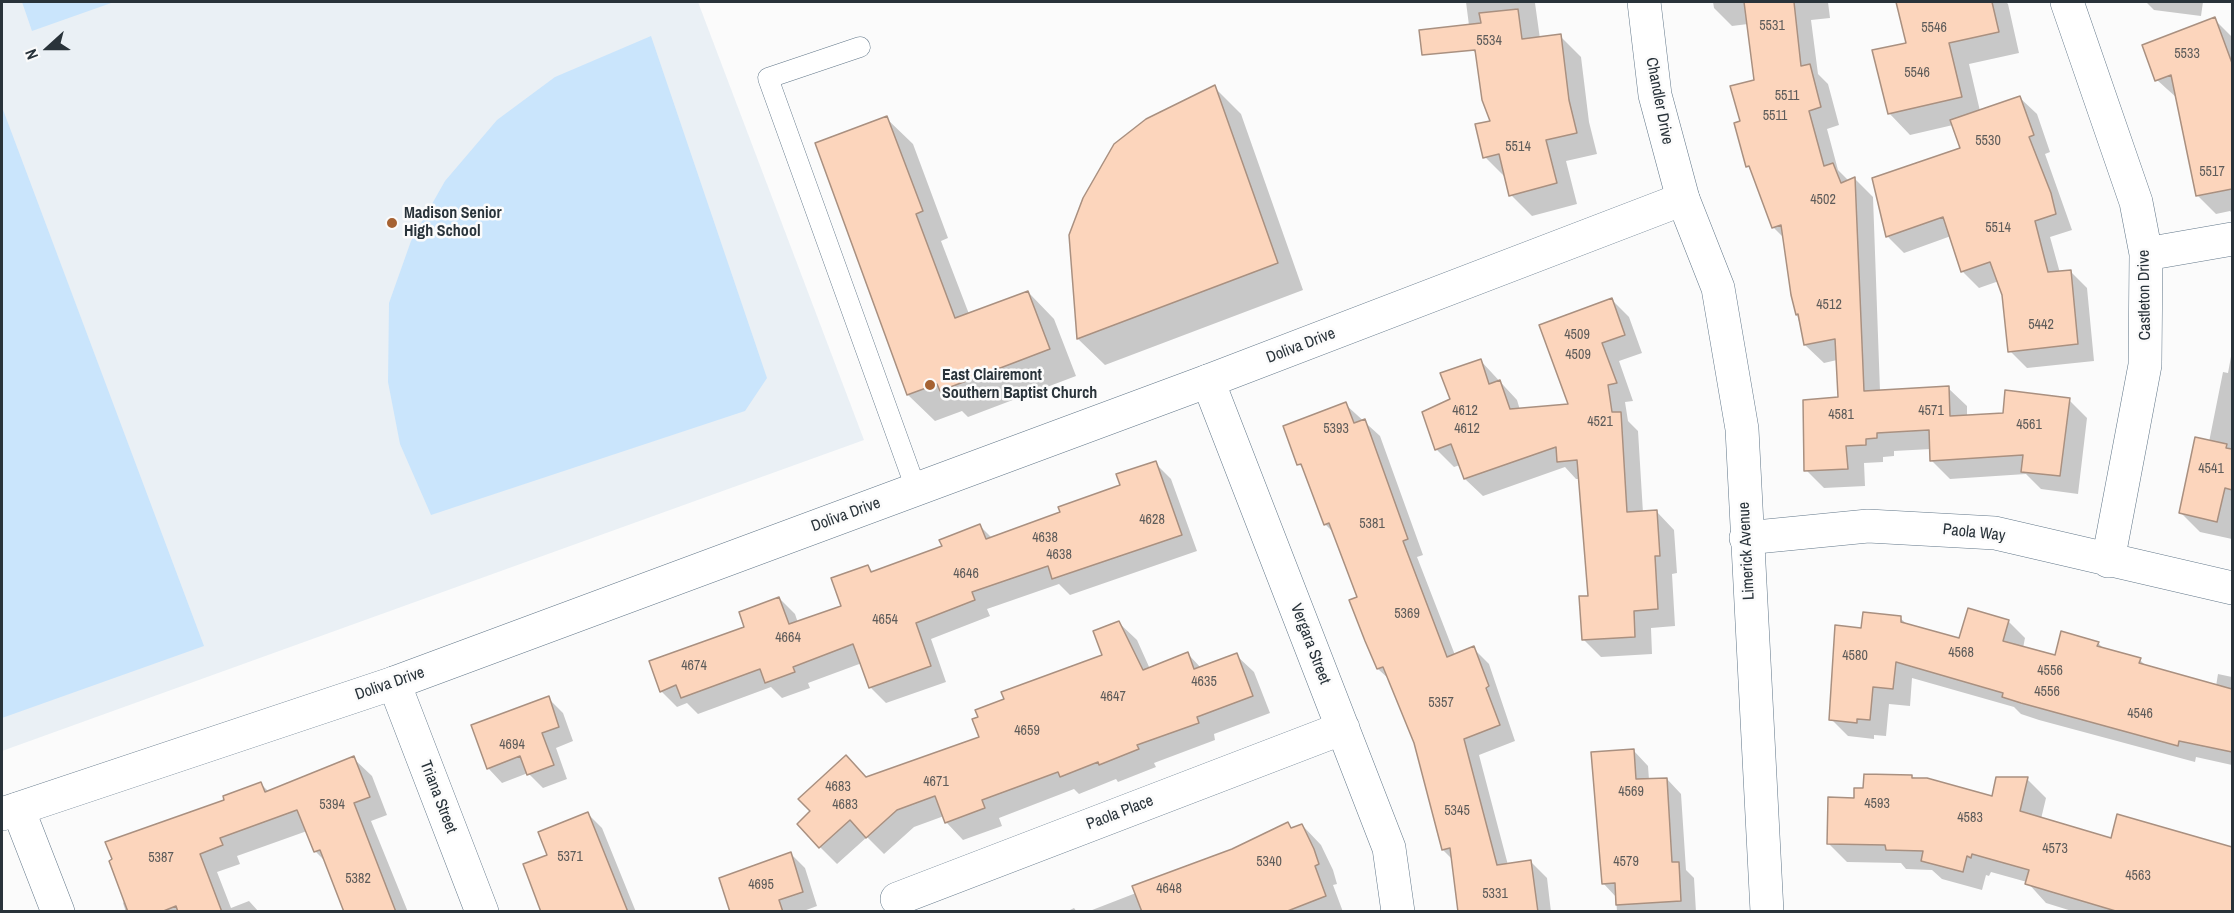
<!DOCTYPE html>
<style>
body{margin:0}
#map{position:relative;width:2234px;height:913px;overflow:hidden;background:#fbfbfb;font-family:"Archivo Narrow",sans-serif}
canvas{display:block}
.frame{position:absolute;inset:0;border:3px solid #29333a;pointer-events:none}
.north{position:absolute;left:18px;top:18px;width:60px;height:60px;-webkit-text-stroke:4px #fbfbfb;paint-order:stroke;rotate:249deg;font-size:16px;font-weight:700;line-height:24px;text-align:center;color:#29333a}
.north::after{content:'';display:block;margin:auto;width:21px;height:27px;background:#29333a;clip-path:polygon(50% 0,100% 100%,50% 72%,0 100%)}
</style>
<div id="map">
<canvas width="2234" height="913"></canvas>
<div class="frame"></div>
<div class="north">N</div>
</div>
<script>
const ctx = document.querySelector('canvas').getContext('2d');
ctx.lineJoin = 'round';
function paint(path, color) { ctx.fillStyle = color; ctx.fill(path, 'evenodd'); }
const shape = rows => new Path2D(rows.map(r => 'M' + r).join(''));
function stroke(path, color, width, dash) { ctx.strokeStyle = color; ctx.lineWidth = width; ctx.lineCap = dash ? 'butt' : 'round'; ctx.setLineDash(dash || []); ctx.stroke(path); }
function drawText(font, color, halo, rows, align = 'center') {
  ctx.font = font + ' "Archivo Narrow",sans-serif'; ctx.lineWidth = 5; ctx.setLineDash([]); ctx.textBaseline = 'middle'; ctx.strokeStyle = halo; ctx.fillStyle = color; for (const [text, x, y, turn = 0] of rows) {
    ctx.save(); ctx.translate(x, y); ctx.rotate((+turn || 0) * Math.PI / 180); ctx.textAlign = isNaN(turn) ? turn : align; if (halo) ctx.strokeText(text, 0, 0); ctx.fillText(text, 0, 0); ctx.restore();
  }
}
paint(shape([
 [2,2,698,2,864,440,2,751]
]), '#eaf0f5');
paint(shape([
 [22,2,114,2,32,31],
 [651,36,767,378,745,411,431,515,400,444,388,382,389,303,411,241,445,181,497,120,555,77],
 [2,107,204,646,2,718]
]), '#cae5fc');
paint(shape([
 [1466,2,1540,2,1535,3,1540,39,1560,36,1581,57,1589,122,1597,154,1566,161,1577,204,1532,216,1511,195,1507,179,1485,157,1492,122,1478,56,1472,49],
 [1713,2,1828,2,1830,18,1811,20,1818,74,1828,84,1839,125,1827,129,1838,170,1849,181,1855,179,1873,197,1880,391,1948,388,1967,406,1967,417,2004,414,2069,400,2087,418,2078,494,2041,489,2026,474,1950,479,1932,461,1931,449,1894,451,1894,456,1883,457,1883,462,1864,463,1865,486,1824,488,1806,470,1840,399,1837,360,1824,363,1805,345,1792,295,1784,238,1773,227,1752,171,1748,166,1742,122,1755,81,1748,24,1732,26,1714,8],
 [1906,2,2006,2,2008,4,2019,53,1969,64,1980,111,2020,98,2037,114,2050,152,2045,154,2072,230,2050,237,2060,273,2070,271,2087,288,2094,361,2027,368,2010,351,2004,294,1999,281,1979,288,1963,272,1951,236,1904,253,1887,236,1961,149,1953,125,1910,135,1889,113,1907,44,1898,3],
 [2146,2,2203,2,2201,16,2154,10],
 [2214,19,2232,37,2232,213,2230,211,2216,214,2197,195,2177,98,2157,80],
 [1214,87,1241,114,1303,290,1105,365,1078,339,1070,235],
 [886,118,913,144,948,238,941,241,969,314,1028,292,1054,319,1076,376,968,417,962,411,935,421,908,395,816,144],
 [1611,299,1629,317,1642,353,1619,361,1633,401,1625,402,1628,421,1638,431,1643,513,1657,512,1674,530,1677,573,1672,574,1675,626,1651,628,1652,654,1601,657,1584,640,1589,597,1580,479,1576,479,1565,467,1483,496,1465,479,1460,465,1454,467,1436,449,1452,400,1480,360,1517,400,1520,410,1570,405],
 [2232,351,2232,539,2200,532,2181,513,2209,442,2223,372,2228,373],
 [1345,404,1380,436,1423,555,1417,557,1455,655,1473,648,1489,664,1515,741,1479,755,1508,865,1531,862,1547,878,1551,912,1460,912,1453,860,1443,850,1415,743,1390,680,1378,669,1351,601,1359,598,1334,533,1325,524,1305,470,1299,464],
 [1155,463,1171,479,1197,551,1070,595,1059,584,987,609,990,616,931,639,946,682,886,703,870,687,862,663,808,683,810,688,782,698,771,687,698,714,687,703,677,707,661,691,746,628,779,598,795,614,798,623,843,607,868,567,874,573,944,547,979,525,992,538,1062,513,1122,486],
 [1900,618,1909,626,1960,640,2008,621,2025,638,2023,648,2056,657,2098,643,2105,650,2140,660,2146,666,2216,686,2218,674,2232,677,2232,765,2196,757,2195,762,2039,720,2021,714,2014,707,1912,678,1910,706,1889,704,1886,736,1874,735,1874,739,1848,736,1831,719,1863,629],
 [1119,623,1137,640,1150,669,1188,654,1201,668,1236,655,1254,672,1270,713,1214,734,1215,740,1154,763,1156,767,1118,782,1116,779,1079,794,1074,789,999,818,1002,826,963,840,946,822,944,816,914,827,884,854,867,837,837,864,820,847,867,779,981,738,1104,656],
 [548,698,563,713,573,741,556,748,567,779,543,788,528,773,502,783,488,768],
 [1634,751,1648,766,1649,780,1667,779,1681,794,1686,870,1694,878,1696,912,1617,912,1616,897,1603,883],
 [353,758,372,776,387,815,371,821,408,912,346,912,326,862,315,851,307,831,237,856,240,864,217,872,231,908,249,901,259,912,126,912,123,903,226,801,261,784,269,792],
 [1912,777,1993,798,2027,779,2046,798,2041,819,2112,840,2118,816,2232,848,2232,912,2075,912,2046,903,2027,882,1991,872,1989,876,1986,875,1982,890,1942,879,1932,870,1906,869,1901,863,1847,862,1828,843,1855,800,1865,789],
 [588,814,602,828,636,912,549,912,549,856],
 [1288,824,1293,829,1302,825,1321,845,1333,870,1337,884,1333,885,1343,912,1087,912,1136,893],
 [791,854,805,868,817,906,801,912,730,912],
 [1074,908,1077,912,1066,912]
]), '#0003');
const building = shape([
 [1744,2,1794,2,1801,66,1810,64,1821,107,1809,111,1824,166,1833,163,1841,183,1855,177,1864,391,1949,386,1950,416,2003,413,2005,390,2070,398,2060,476,2021,472,2023,455,1930,461,1929,430,1877,433,1877,438,1866,439,1866,445,1846,446,1848,469,1804,471,1803,400,1838,397,1835,339,1804,345,1798,314,1796,315,1791,295,1781,225,1772,228,1749,166,1746,167,1734,123,1740,121,1730,86,1754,80,1744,2],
 [1896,2,1992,2,1999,32,1949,43,1962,97,1888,114,1872,50,1906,43,1896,2],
 [1518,9,1522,39,1561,34,1569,100,1577,133,1546,140,1557,183,1509,196,1499,154,1483,158,1475,124,1490,121,1482,100,1475,50,1422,55,1419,30,1481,23,1479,13,1518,9],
 [2215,17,2232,63,2232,189,2196,196,2171,75,2155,81,2142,45,2215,17],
 [1215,85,1278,263,1077,339,1069,235,1083,198,1114,144,1146,119,1215,85],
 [2020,96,2034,135,2029,137,2051,193,2056,214,2035,221,2048,272,2071,270,2078,344,2008,352,2002,295,1990,262,1961,272,1943,217,1886,237,1872,178,1960,148,1950,120,2020,96],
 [887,116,923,211,916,214,955,318,1028,291,1050,349,940,391,937,384,907,395,815,143,887,116],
 [1612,298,1625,335,1602,343,1617,383,1608,385,1612,412,1621,412,1627,512,1657,510,1660,556,1655,556,1658,609,1634,611,1635,637,1582,640,1579,596,1588,596,1577,460,1557,462,1556,447,1464,479,1451,444,1435,450,1422,412,1450,399,1440,373,1481,359,1489,384,1500,380,1510,409,1568,404,1539,325,1612,298],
 [1346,402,1354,423,1365,419,1408,539,1403,541,1447,657,1474,646,1489,686,1486,688,1500,725,1464,739,1497,865,1531,860,1538,912,1458,912,1450,848,1442,850,1414,743,1383,667,1377,669,1365,641,1349,600,1357,597,1329,523,1324,525,1301,464,1297,465,1283,426,1346,402],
 [2195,437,2227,444,2226,448,2232,449,2232,490,2225,488,2217,522,2179,513,2195,437],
 [1156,461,1182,535,1052,579,1048,566,972,592,975,600,916,623,931,666,869,688,853,644,793,667,795,672,765,683,760,669,681,698,676,685,660,692,649,661,744,627,739,612,779,597,789,624,841,606,831,578,868,565,871,572,942,546,939,540,980,524,986,539,1060,512,1058,507,1120,485,1116,474,1156,461],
 [1968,608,2009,620,2003,641,2055,655,2061,631,2099,642,2097,646,2141,658,2139,663,2232,689,2232,752,2179,741,2178,746,2021,703,2002,697,2003,693,1896,662,1893,689,1873,687,1870,720,1857,719,1857,723,1829,720,1835,625,1861,628,1863,612,1901,616,1901,622,1959,638,1968,608],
 [1119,621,1143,670,1188,652,1194,669,1237,653,1253,696,1197,717,1199,723,1137,745,1139,749,1099,765,1098,762,1060,777,1058,772,982,800,985,808,945,823,935,796,897,810,866,838,850,820,819,848,797,824,810,811,798,799,846,755,866,777,979,737,972,719,978,717,975,710,1004,699,1001,692,1102,655,1093,631,1119,621],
 [549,696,559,727,542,733,554,765,527,775,520,756,487,769,471,725,549,696],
 [1634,749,1636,779,1667,778,1672,862,1679,862,1681,901,1616,905,1615,883,1602,884,1591,752,1634,749],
 [354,756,370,797,354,803,396,912,344,912,320,850,314,852,297,810,220,838,223,845,200,854,222,912,178,912,176,906,161,912,128,912,109,861,112,859,105,842,224,800,223,796,261,782,265,792,354,756],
 [1864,774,1912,775,1912,778,1927,778,1992,796,1996,777,2028,777,2020,811,2111,838,2117,814,2232,847,2232,912,2119,912,2025,884,2029,870,1972,854,1971,858,1967,856,1963,872,1921,861,1923,851,1886,850,1885,845,1827,844,1828,797,1854,798,1854,788,1863,788,1864,774],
 [588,812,628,912,541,912,523,864,547,855,538,832,588,812],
 [1288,822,1291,828,1302,824,1314,849,1319,864,1315,866,1326,896,1285,912,1142,912,1132,886,1232,849,1288,822],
 [791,852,803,892,779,900,783,912,730,912,719,878,791,852]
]);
paint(building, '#fcd5bc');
stroke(building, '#a99080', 1.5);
const service = shape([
 [860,47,768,78,916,489]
]);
const minor = shape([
 [2067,2,2136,202,2146,254,2145,365,2108,561],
 [2146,254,2232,239],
 [1208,381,1389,848,1398,912],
 [1746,538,1868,526,1995,533,2232,588],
 [394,683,482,912],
 [18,809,58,912],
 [897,899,1343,728]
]);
const tertiary = shape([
 [2,814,394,683,1208,381,1683,199]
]);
const secondary = shape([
 [1644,2,1655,95,1683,199,1718,288,1742,429,1767,912]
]);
stroke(service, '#627789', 21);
stroke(minor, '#627789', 34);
stroke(tertiary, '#627789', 34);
stroke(secondary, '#627789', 34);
stroke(service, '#fff', 20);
stroke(minor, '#fff', 33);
stroke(tertiary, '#fff', 33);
stroke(secondary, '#fff', 33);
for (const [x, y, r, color] of [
 [392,223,6,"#a66232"],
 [930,385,6,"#a66232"]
]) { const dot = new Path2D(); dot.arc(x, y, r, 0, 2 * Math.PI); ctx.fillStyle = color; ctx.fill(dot); stroke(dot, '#fbfbfb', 2); }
drawText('14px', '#5e5c5a', null, [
 ["5531",1772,26],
 ["5546",1934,28],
 ["5534",1489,41],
 ["5533",2187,54],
 ["5546",1917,73],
 ["5511",1787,96],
 ["5511",1775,116],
 ["5530",1988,141],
 ["5514",1518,147],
 ["5517",2212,172],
 ["4502",1823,200],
 ["5514",1998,228],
 ["4512",1829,305],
 ["5442",2041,325],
 ["4509",1577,335],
 ["4509",1578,355],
 ["4612",1465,411],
 ["4571",1931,411],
 ["4581",1841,415],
 ["4521",1600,422],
 ["4561",2029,425],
 ["5393",1336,429],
 ["4612",1467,429],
 ["4541",2211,469],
 ["4628",1152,520],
 ["5381",1372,524],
 ["4638",1045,538],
 ["4638",1059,555],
 ["4646",966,574],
 ["5369",1407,614],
 ["4654",885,620],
 ["4664",788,638],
 ["4568",1961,653],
 ["4580",1855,656],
 ["4674",694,666],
 ["4556",2050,671],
 ["4635",1204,682],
 ["4556",2047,692],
 ["4647",1113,697],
 ["5357",1441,703],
 ["4546",2140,714],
 ["4659",1027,731],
 ["4694",512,745],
 ["4671",936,782],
 ["4683",838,787],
 ["4569",1631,792],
 ["4593",1877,804],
 ["5394",332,805],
 ["4683",845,805],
 ["5345",1457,811],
 ["4583",1970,818],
 ["4573",2055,849],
 ["5371",570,857],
 ["5387",161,858],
 ["5340",1269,862],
 ["4579",1626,862],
 ["4563",2138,876],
 ["5382",358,879],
 ["4695",761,885],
 ["4648",1169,889],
 ["5331",1495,894]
]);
drawText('16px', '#29333a', '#fbfbfb', [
 ["Chandler Drive",1659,101,79],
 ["Castleton Drive",2145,295,-91],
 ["Doliva Drive",1301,346,-21],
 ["Doliva Drive",846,515,-20],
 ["Paola Way",1974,533,6],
 ["Limerick Avenue",1747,551,-93],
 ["Vergara Street",1310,644,69],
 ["Doliva Drive",390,684,-19],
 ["Triana Street",438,797,69],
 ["Paola Place",1120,813,-21]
]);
drawText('bold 16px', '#29333a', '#fbfbfb', [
 ["Madison Senior",404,214],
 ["High School",404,232],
 ["East Clairemont",942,376],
 ["Southern Baptist Church",942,394]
], 'left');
</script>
